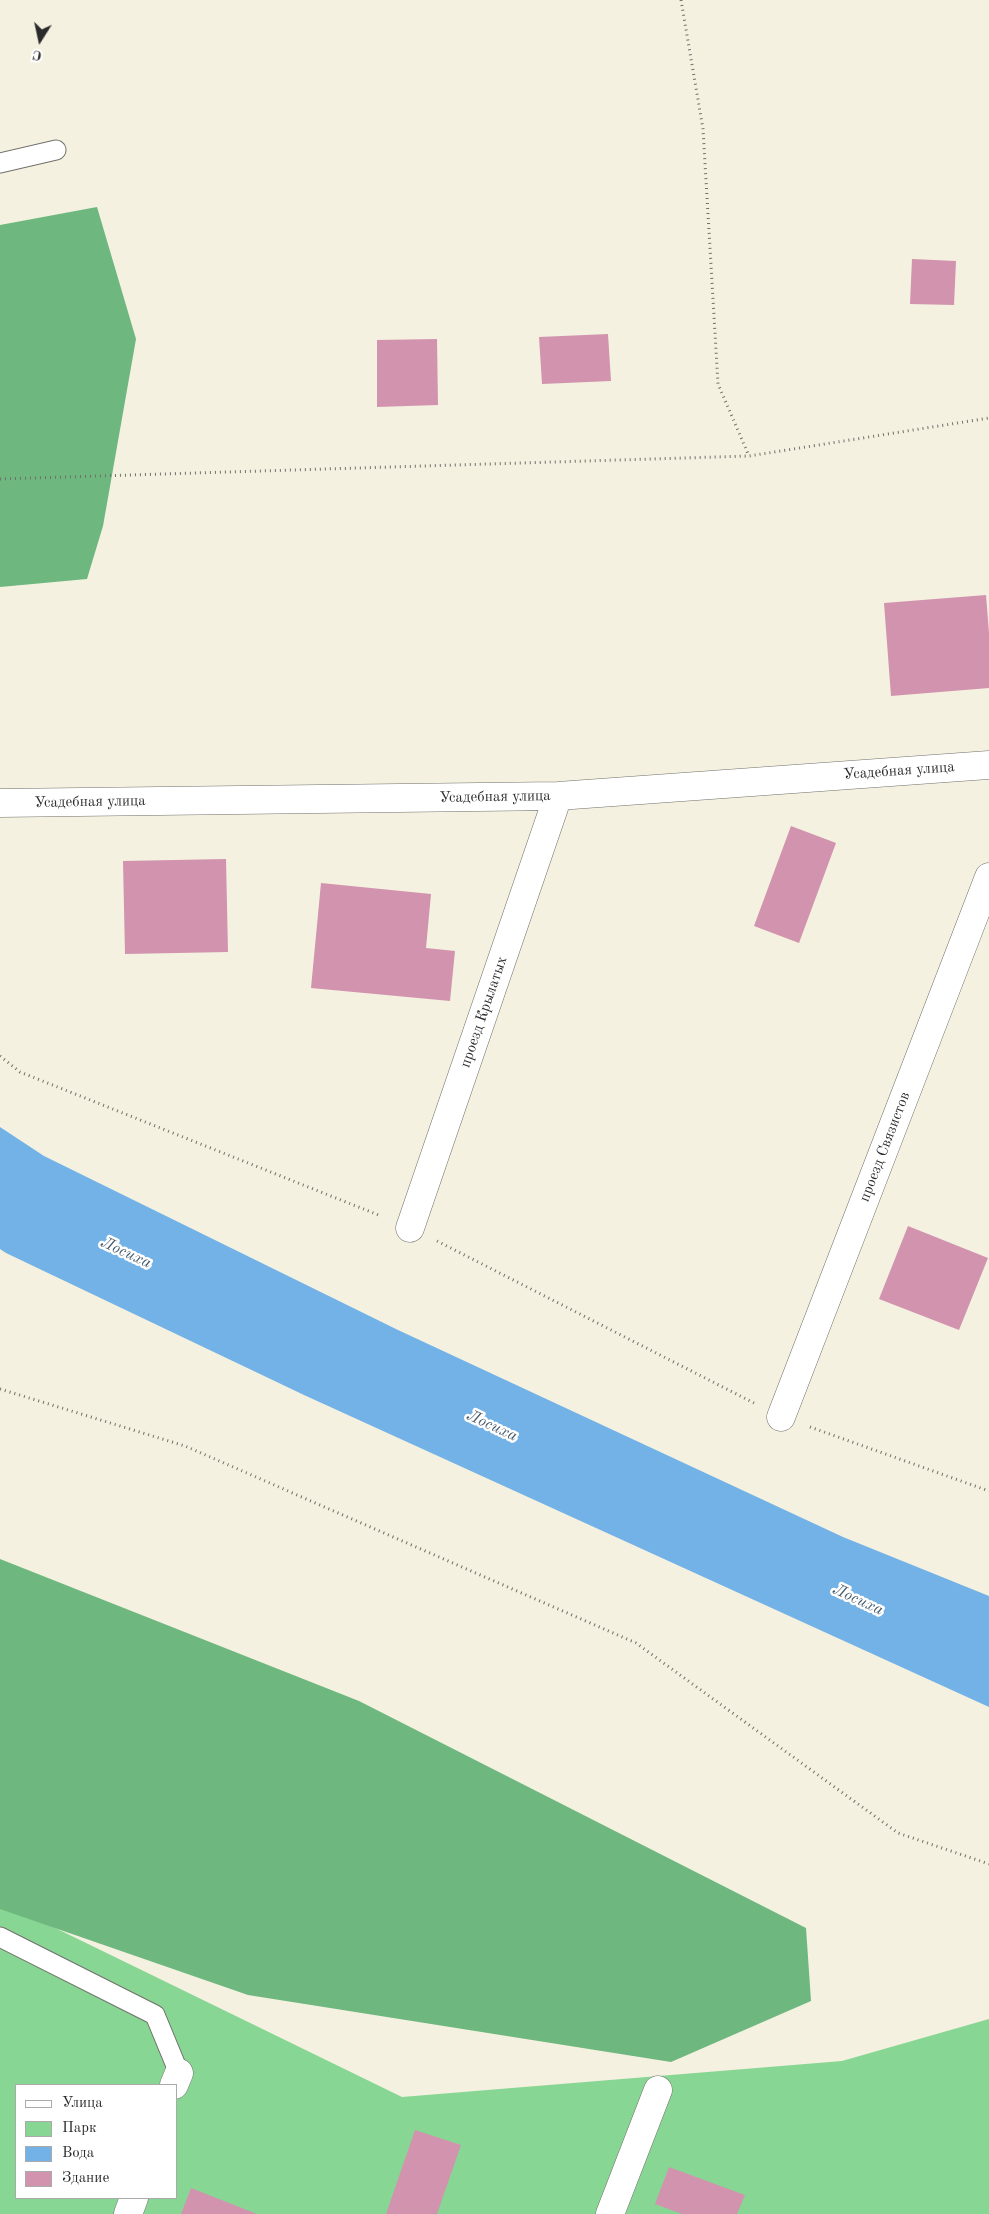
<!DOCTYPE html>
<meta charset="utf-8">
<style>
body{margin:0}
#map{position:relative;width:989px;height:2214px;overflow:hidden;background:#f4f1e0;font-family:"Old Standard TT",serif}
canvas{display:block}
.legend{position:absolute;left:15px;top:2084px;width:162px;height:115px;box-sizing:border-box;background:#fff;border:1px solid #aaa;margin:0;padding:6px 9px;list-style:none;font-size:15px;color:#2b2b2b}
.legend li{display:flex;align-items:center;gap:10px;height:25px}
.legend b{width:25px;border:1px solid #aaa}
.north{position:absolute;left:15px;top:15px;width:50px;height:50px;-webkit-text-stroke:4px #fff;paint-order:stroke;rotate:190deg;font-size:14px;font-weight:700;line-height:20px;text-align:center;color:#2b2b2b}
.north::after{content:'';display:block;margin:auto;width:18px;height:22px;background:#2b2b2b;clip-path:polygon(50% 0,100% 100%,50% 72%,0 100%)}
</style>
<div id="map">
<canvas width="989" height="2214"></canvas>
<ul class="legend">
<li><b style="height:6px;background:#fff"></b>Улица</li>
<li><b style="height:14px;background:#88d694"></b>Парк</li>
<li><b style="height:14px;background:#73b2e6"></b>Вода</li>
<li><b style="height:14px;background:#d293ae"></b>Здание</li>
</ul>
<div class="north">С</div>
</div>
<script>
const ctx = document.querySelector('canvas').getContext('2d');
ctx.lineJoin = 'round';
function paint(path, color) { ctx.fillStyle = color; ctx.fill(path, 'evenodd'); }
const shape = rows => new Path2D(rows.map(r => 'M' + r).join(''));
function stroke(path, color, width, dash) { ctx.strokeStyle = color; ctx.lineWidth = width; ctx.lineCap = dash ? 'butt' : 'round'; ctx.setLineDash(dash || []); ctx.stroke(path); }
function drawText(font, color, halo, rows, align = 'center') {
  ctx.font = font + ' "Old Standard TT",serif'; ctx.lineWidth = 5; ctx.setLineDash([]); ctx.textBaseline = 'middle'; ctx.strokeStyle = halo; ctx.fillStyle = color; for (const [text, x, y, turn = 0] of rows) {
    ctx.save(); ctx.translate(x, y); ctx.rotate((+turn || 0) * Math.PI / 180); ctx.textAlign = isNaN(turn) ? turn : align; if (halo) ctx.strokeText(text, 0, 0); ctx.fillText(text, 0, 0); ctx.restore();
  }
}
paint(shape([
 [0,1901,402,2097,842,2061,989,2019,989,2214,0,2214],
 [16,2085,176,2085,176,2198,16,2198]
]), '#88d694');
paint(shape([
 [97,207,136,339,103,526,87,579,0,587,0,225],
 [0,1559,359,1701,806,1928,811,2001,671,2062,248,1995,0,1909]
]), '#6eb77e');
paint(shape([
 [0,1127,44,1156,398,1330,843,1537,989,1596,989,1707,304,1395,6,1253,0,1249]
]), '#73b2e6');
paint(shape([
 [912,259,956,261,954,305,910,304],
 [608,334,611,381,542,384,539,337],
 [437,339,438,405,377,407,377,340],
 [986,595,989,633,989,688,891,696,884,603],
 [791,826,836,843,799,943,754,926],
 [226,859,228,952,125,954,123,861],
 [321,883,431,894,426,948,455,951,450,1001,311,988],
 [908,1226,988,1258,959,1330,879,1299],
 [415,2130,461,2145,437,2214,386,2214],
 [669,2167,745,2195,737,2214,682,2214,655,2204],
 [191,2188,257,2214,181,2214]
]), '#d293ae');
const lane = shape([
 [0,163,56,150],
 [0,1937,155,2015,179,2073]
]);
const street = shape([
 [0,803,558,796,989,765],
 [410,1228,558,796],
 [781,1417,989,877],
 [174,2085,179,2073],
 [128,2214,134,2198],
 [610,2214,658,2090]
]);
stroke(lane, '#71706a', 21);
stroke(street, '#71706a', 29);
stroke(shape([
 [681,0,703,129,718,384,749,456],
 [0,479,749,456,989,418],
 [0,1056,20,1072,381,1216],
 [437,1241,754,1403],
 [0,1389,185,1446,636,1643,898,1833,989,1864],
 [810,1427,989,1491]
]), '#71706a', 3, [1, 4]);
stroke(lane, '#fff', 19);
stroke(street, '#fff', 28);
drawText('15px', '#2b2b2b', '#fff', [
 ["Усадебная улица",899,771,-4],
 ["Усадебная улица",495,797,-1],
 ["Усадебная улица",90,802,-1],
 ["проезд Крылатых",484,1012,-71],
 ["проезд Связистов",885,1147,-69]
]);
drawText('italic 16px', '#445a6c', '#fff', [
 ["Лосиха",126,1253,25],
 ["Лосиха",492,1426,25],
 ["Лосиха",858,1600,25]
]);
</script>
